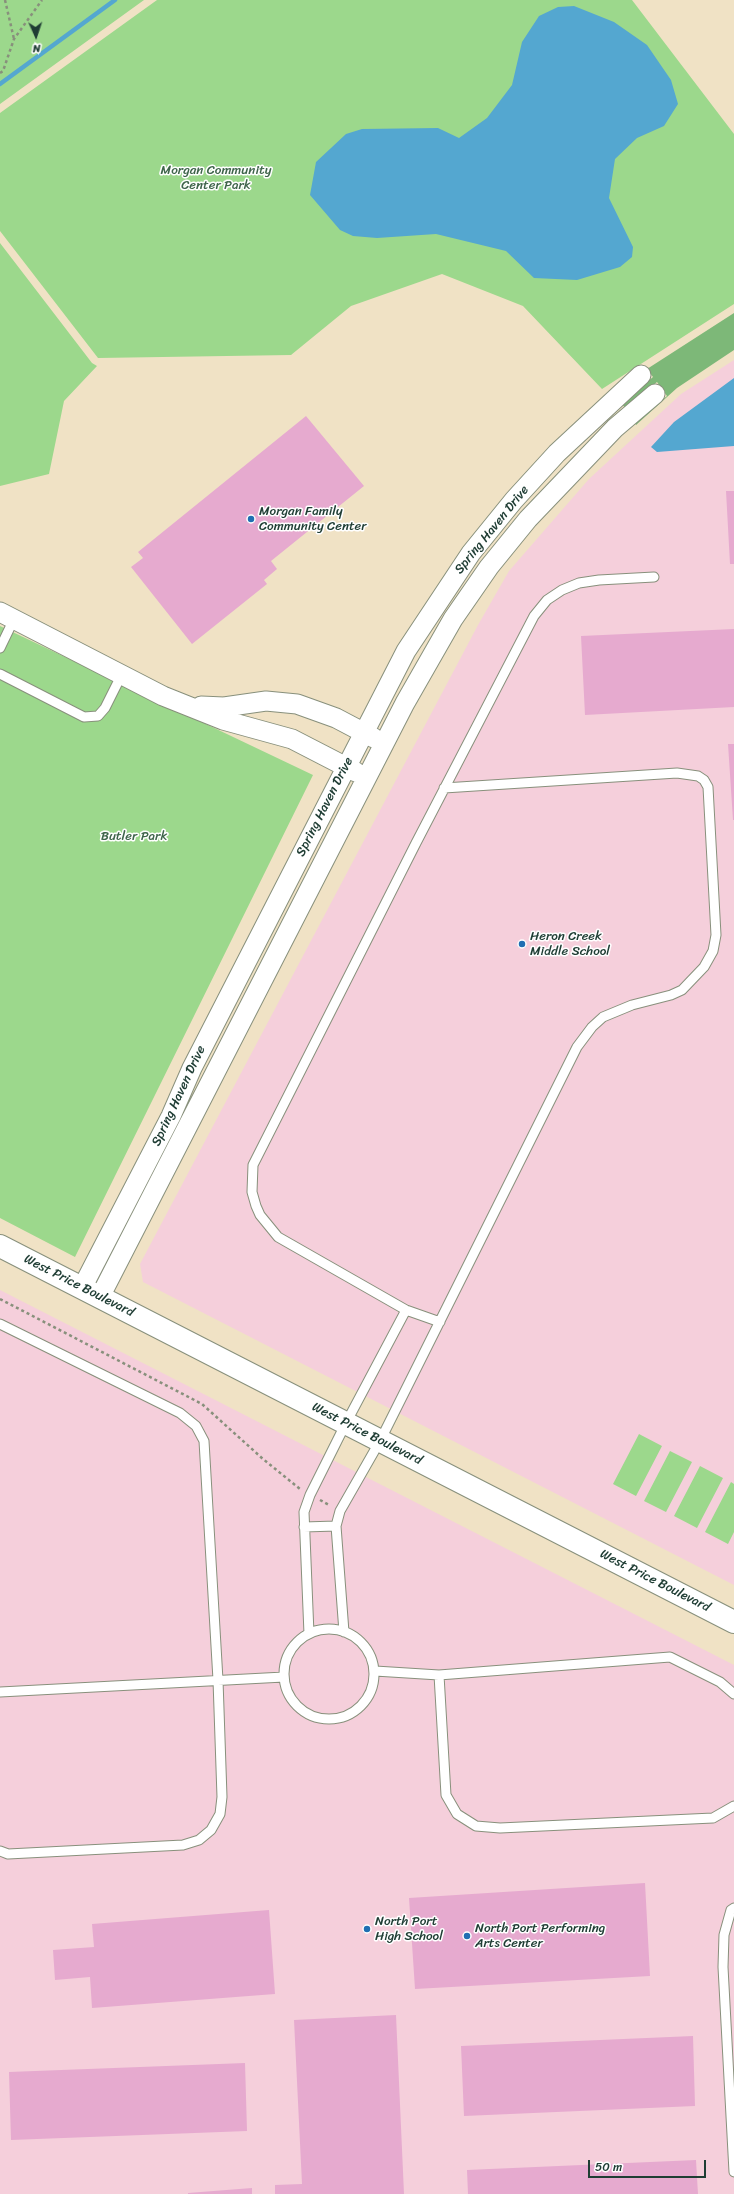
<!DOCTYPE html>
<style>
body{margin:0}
#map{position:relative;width:734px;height:2194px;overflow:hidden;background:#f0e2c5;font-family:Sriracha,sans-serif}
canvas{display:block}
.north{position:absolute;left:16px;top:16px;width:40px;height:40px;-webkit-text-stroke:3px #fff;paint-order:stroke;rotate:177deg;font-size:11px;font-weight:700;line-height:16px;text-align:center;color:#1f3d34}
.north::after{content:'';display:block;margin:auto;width:14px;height:18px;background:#1f3d34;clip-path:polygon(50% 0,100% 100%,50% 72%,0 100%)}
.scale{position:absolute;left:588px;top:2160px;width:118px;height:18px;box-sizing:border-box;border:2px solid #1f3d34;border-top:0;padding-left:5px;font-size:12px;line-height:14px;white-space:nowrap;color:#1f3d34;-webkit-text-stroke:3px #fff;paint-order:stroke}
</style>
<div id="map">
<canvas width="734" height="2194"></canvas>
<div class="north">N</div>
<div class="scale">50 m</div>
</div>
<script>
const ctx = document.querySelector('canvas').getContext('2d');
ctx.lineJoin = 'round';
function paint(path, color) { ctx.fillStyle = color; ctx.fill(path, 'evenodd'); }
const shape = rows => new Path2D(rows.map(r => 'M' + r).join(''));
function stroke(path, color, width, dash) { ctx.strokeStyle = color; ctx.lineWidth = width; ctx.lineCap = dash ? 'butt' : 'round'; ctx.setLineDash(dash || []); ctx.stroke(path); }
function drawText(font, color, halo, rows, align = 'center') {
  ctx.font = font + ' Sriracha,sans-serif'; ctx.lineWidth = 3; ctx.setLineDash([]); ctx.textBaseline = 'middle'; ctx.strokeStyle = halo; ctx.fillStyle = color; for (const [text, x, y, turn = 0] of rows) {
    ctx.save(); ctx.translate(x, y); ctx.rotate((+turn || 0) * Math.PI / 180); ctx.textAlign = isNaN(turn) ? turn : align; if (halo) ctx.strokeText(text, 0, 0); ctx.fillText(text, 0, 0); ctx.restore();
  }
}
paint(shape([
 [734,360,734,1585,143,1282,140,1264,478,625,509,571,589,479,681,394],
 [0,1290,734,1665,734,2194,0,2194]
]), '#f5cfdb');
paint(shape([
 [0,0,144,0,0,104],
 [157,0,632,0,734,134,734,304,602,389,523,306,442,274,351,306,291,355,98,358,0,231,0,113],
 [0,243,92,363,97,366,64,401,49,474,0,486],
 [0,626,313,775,75,1257,0,1218],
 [639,1434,662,1446,636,1496,613,1484],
 [670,1451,692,1462,666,1512,644,1501],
 [700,1466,723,1478,697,1528,674,1516],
 [731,1482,734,1484,734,1532,728,1544,705,1532]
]), '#9cd88c');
paint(shape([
 [734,313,734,350,677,388,636,425,635,423,667,396,657,382,625,408,622,404,653,377,647,369]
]), '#7db878');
paint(shape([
 [574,6,614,22,647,45,671,80,678,104,664,126,637,138,615,159,609,198,633,247,632,257,620,267,577,280,534,278,506,251,436,234,377,238,353,236,340,230,310,195,316,162,346,134,362,129,438,128,459,138,487,118,512,85,522,42,539,16,558,7],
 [734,378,734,446,657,452,651,447,674,422]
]), '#54a7d0');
stroke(shape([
 [0,84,115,0]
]), '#54a7d0', 4.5);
paint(shape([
 [306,416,364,486,271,561,277,569,264,580,267,584,192,644,131,567,143,558,138,552],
 [726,491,734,491,734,564,730,564],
 [734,629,734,707,585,715,581,636],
 [728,744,734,744,734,820,733,820],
 [645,1883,650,1976,415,1989,409,1898],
 [269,1910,275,1994,92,2008,90,1977,55,1980,53,1950,94,1947,92,1924],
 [396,2015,404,2194,275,2194,275,2185,302,2184,294,2020],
 [693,2036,695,2106,464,2116,461,2046],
 [245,2063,247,2131,11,2140,9,2072],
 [696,2160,698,2194,468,2194,467,2170],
 [252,2188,252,2194,188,2194,188,2193]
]), '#e6aacf');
const service = shape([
 [0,648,14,619],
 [0,674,84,717,98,716,105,708,122,674],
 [440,1322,406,1310,278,1237,260,1215,256,1206,252,1192,253,1165,416,843,534,616,547,600,562,590,579,583,599,580,654,577],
 [0,1324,180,1413,196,1426,204,1441,218,1680,222,1797,220,1814,211,1830,199,1840,183,1845,8,1854,0,1851],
 [304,1527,336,1526],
 '284 1674a45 45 0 1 1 90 0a45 45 0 1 1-90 0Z',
 [344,1632,336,1526,340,1511,380,1441,577,1047,592,1027,603,1017,632,1005,671,995,682,990,704,967,713,951,716,935,708,787,704,780,698,776,677,773,444,788],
 [309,1634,304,1512,310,1495,346,1423,406,1310],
 [375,1671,439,1675,670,1657,720,1682,734,1694],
 [439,1675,446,1795,457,1814,476,1826,500,1828,713,1818,734,1806],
 [0,1692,284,1677],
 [734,1908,731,1910,724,1935,723,1967,734,2172]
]);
const minor = shape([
 [0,612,163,696,223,720,292,739,356,772],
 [201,706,224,707,266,701,297,704,336,718,374,738],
 [82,1288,171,1116,192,1068,406,651,471,553,514,500,557,453,641,375],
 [100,1297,405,703,453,619,489,567,528,519,615,428,655,394]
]);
const tertiary = shape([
 [0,1246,734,1622]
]);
stroke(service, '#88907c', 11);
stroke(minor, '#88907c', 21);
stroke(tertiary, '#88907c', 24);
stroke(shape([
 [5,0,14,39],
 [0,73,3,71,14,39,42,0],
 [0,1299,202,1404,263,1459,300,1489],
 [320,1500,329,1505]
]), '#88907c', 2.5, [3, 3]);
stroke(service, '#fff', 9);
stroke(minor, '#fff', 19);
stroke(tertiary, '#fff', 22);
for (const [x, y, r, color] of [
 [251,519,4,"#1f6fb2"],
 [522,944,4,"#1f6fb2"],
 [367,1929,4,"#1f6fb2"],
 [467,1936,4,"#1f6fb2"]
]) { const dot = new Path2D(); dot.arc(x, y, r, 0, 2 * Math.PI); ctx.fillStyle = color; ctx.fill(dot); stroke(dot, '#fff', 1.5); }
drawText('13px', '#3e644a', '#fff', [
 ["Morgan Community",216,171],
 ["Center Park",216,186],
 ["Butler Park",134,837]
]);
drawText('13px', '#1f3d34', '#fff', [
 ["Morgan Family",259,512],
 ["Community Center",259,527],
 ["Heron Creek",530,937],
 ["Middle School",530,952],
 ["North Port",375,1922],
 ["High School",375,1937],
 ["North Port Performing",475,1929],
 ["Arts Center",475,1944]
], 'left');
drawText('13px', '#1f3d34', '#fff', [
 ["Spring Haven Drive",492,530,-51],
 ["Spring Haven Drive",325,807,-63],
 ["Spring Haven Drive",179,1096,-65],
 ["West Price Boulevard",79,1286,27],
 ["West Price Boulevard",367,1434,27],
 ["West Price Boulevard",655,1581,27]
]);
</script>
